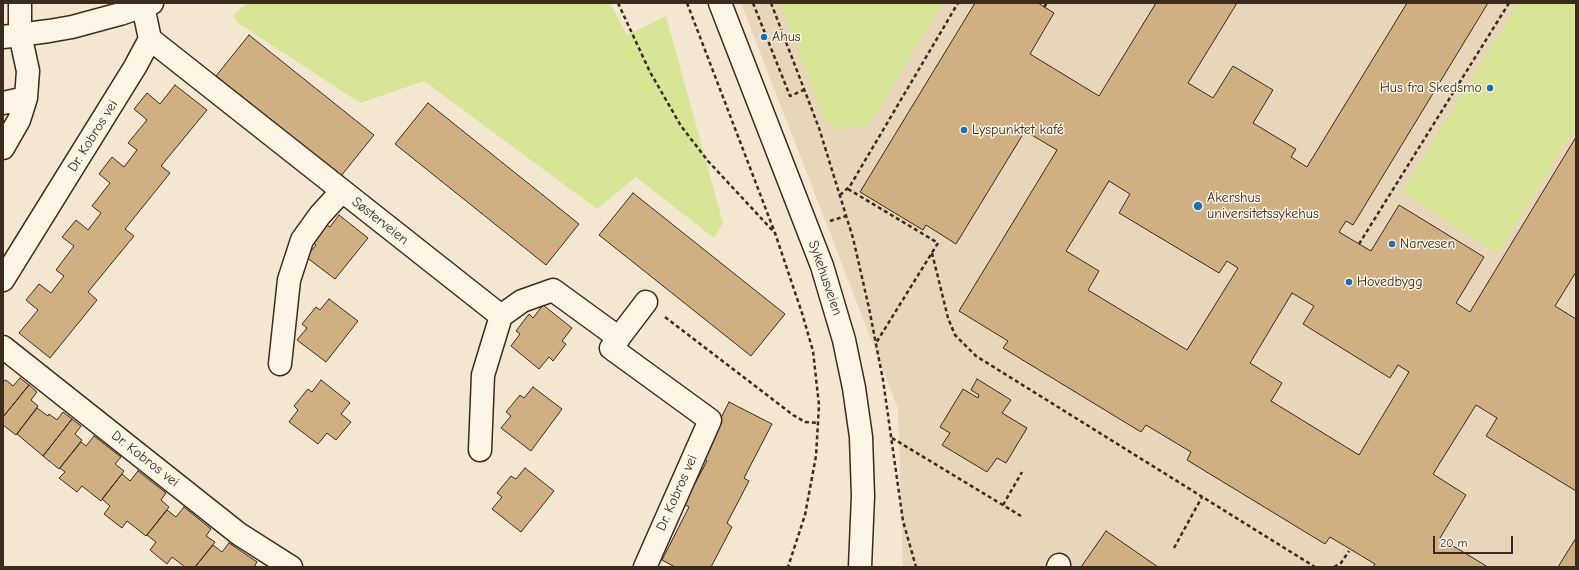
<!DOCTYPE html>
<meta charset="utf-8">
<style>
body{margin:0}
#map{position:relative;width:1579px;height:570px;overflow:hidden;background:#f3e7d1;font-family:"Comic Neue",sans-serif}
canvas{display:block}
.frame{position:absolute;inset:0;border:4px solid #3b2a1e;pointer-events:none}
.scale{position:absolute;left:1433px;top:536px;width:80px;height:18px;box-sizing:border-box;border:2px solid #3b2a1e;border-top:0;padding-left:5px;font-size:12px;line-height:14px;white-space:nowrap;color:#3b2a1e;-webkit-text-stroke:3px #fcf5e5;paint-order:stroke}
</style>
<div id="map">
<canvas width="1579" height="570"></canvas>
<div class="frame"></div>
<div class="scale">20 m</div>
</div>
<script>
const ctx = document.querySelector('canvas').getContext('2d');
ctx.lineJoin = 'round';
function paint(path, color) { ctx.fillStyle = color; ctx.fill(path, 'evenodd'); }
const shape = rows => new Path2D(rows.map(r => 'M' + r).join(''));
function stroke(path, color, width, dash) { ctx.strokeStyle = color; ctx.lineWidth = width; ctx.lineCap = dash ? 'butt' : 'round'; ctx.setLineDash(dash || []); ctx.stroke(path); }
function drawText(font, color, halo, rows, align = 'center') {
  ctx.font = font + ' "Comic Neue",sans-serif'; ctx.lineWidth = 3; ctx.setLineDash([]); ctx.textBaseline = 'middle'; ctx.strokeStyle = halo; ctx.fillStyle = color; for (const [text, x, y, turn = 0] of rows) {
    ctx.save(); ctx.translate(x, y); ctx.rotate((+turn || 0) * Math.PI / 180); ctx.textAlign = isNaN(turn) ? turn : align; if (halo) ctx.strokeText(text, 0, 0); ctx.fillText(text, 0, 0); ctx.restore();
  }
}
paint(shape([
 [741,3,1576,3,1576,567,903,567,898,409]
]), '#e8d6ba');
paint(shape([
 [247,3,610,3,627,35,666,16,723,223,714,238,636,177,597,209,424,81,360,103,238,23,233,15],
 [780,3,943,3,869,125,842,130,825,121],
 [1518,3,1576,3,1576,127,1497,254,1402,192]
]), '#d8e496');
const building = shape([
 [975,3,1038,3,1054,13,1030,54,1099,96,1156,3,1237,3,1188,83,1213,98,1233,66,1273,90,1253,123,1296,149,1291,157,1307,167,1407,3,1488,3,1353,225,1346,221,1339,232,1371,251,1399,205,1484,257,1456,303,1470,312,1576,137,1576,272,1555,306,1576,319,1576,491,1486,436,1497,418,1476,405,1433,474,1466,495,1440,538,1488,567,1373,567,1375,564,1330,537,1325,544,1187,460,1191,452,1146,425,1141,432,1003,348,1008,341,959,311,1057,150,1025,131,956,244,926,225,923,230,860,192,975,3],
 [1109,181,1130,194,1119,213,1219,273,1227,261,1238,268,1187,350,1088,290,1099,271,1066,251,1109,181],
 [1292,293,1314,306,1303,324,1390,378,1398,365,1409,372,1359,455,1271,401,1282,383,1250,363,1292,293],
 [249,35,374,135,341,176,216,76,249,35],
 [175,85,207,110,161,166,170,173,125,229,134,236,88,292,97,300,50,358,19,333,38,310,26,300,39,284,51,293,64,276,56,270,74,246,62,237,76,220,88,230,101,213,92,206,110,183,99,174,112,157,124,167,137,150,128,143,147,120,134,109,147,93,160,104,175,85],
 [428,103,579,224,546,265,395,144,428,103],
 [633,193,785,314,751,356,599,235,633,193],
 [339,215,368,238,335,279,306,257,316,245,311,241,325,224,330,227,339,215],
 [329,299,358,321,326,362,297,340,307,328,302,324,316,307,320,310,329,299],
 [543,305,572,328,562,341,566,344,553,361,549,357,539,369,511,346,520,334,516,331,529,314,533,318,543,305],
 [20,378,29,385,3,417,3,380,4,381,6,380,13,386,20,378],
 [977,379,1011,400,1002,413,1027,428,1006,463,997,458,987,472,942,445,950,433,940,427,963,389,978,398,979,395,971,390,977,379],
 [321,380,350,403,341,414,351,422,336,440,327,433,318,444,289,422,298,410,294,406,308,389,312,392,321,380],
 [29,385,37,392,31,400,38,406,16,435,3,425,3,417,29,385],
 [533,387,562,409,531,451,501,428,511,416,506,412,520,395,524,398,533,387],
 [729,402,772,424,744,478,749,481,727,523,732,527,711,567,675,567,662,560,689,507,684,504,707,461,701,458,729,402],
 [37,408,48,416,49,414,57,420,63,412,72,419,43,456,17,434,37,408],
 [72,419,81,426,75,434,82,440,59,469,43,456,72,419],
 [94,436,121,457,115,464,124,471,101,501,82,486,77,492,59,478,65,472,60,468,81,442,86,446,94,436],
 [525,468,554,491,521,532,492,509,502,497,497,493,511,476,516,479,525,468],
 [138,471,166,493,161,500,169,507,146,536,127,521,122,528,104,514,110,506,102,499,122,474,130,481,138,471],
 [184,507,211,529,206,536,215,542,195,567,185,567,172,557,167,564,150,550,156,542,147,535,167,510,176,517,184,507],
 [1106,531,1158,567,1081,567,1106,531],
 [1576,538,1576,567,1558,567,1576,538],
 [229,543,257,562,254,567,195,567,213,545,222,552,229,543]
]);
paint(building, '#d0b083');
stroke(building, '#3b2a1e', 1);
const minor = shape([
 [3,37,49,31,72,27,120,14,152,3],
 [150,39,501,316,522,301,553,290,619,338],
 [3,103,26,98],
 [3,148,19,120,26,98,28,71,20,34,20,3],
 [3,280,135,67,150,39,143,6],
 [3,347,239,534,291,567],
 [280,364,289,280,302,240,320,215,342,191],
 [480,450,483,375,501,316],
 [645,567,710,420,611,348,646,302],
 [1058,567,1059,565]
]);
const major = shape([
 [720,3,822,266,844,340,854,388,861,437,863,496,860,567]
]);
stroke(minor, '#3b2a1e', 25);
stroke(major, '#3b2a1e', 25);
stroke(shape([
 [618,3,650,72,681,126,708,161,773,231],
 [687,3,775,233,802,313,813,351,819,405,816,456,805,515,788,567],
 [753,3,790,96,806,89],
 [771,3,819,128,853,238,869,308,883,380,903,521,916,567],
 [1044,7,1047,3],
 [848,189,938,243,876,343],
 [840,195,850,186,958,3],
 [830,221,846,216],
 [1359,244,1509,3],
 [932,253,948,318,955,335,976,356,1315,567],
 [665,317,793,415,805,422,818,423],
 [892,438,1021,516],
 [1003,505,1022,472],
 [1174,548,1202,497],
 [1334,567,1341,563,1349,551]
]), '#3b2a1e', 2.5, [4, 3]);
stroke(minor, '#fcf5e5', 22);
stroke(major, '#fcf5e5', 22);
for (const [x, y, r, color] of [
 [764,37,4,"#1f6fb2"],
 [1490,88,4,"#1f6fb2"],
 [964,130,4,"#1f6fb2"],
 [1198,206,5,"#1f6fb2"],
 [1392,244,4,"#1f6fb2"],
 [1349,282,4,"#1f6fb2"]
]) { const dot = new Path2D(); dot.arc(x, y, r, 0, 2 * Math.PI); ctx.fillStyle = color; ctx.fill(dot); stroke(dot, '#fcf5e5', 1.5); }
drawText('14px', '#3b2a1e', '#fcf5e5', [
 ["Ahus",772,37],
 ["Hus fra Skedsmo",1482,88,"right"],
 ["Lyspunktet kafé",972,130],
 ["Akershus",1207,198],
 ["universitetssykehus",1207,214],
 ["Narvesen",1400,244],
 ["Hovedbygg",1357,282]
], 'left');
drawText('14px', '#3b2a1e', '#fcf5e5', [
 ["Dr. Kobros vei",93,136,-58],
 ["Søsterveien",380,221,38],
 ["Sykehusveien",825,278,71],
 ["Dr. Kobros vei",145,459,38],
 ["Dr. Kobros vei",677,493,-66]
]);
</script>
